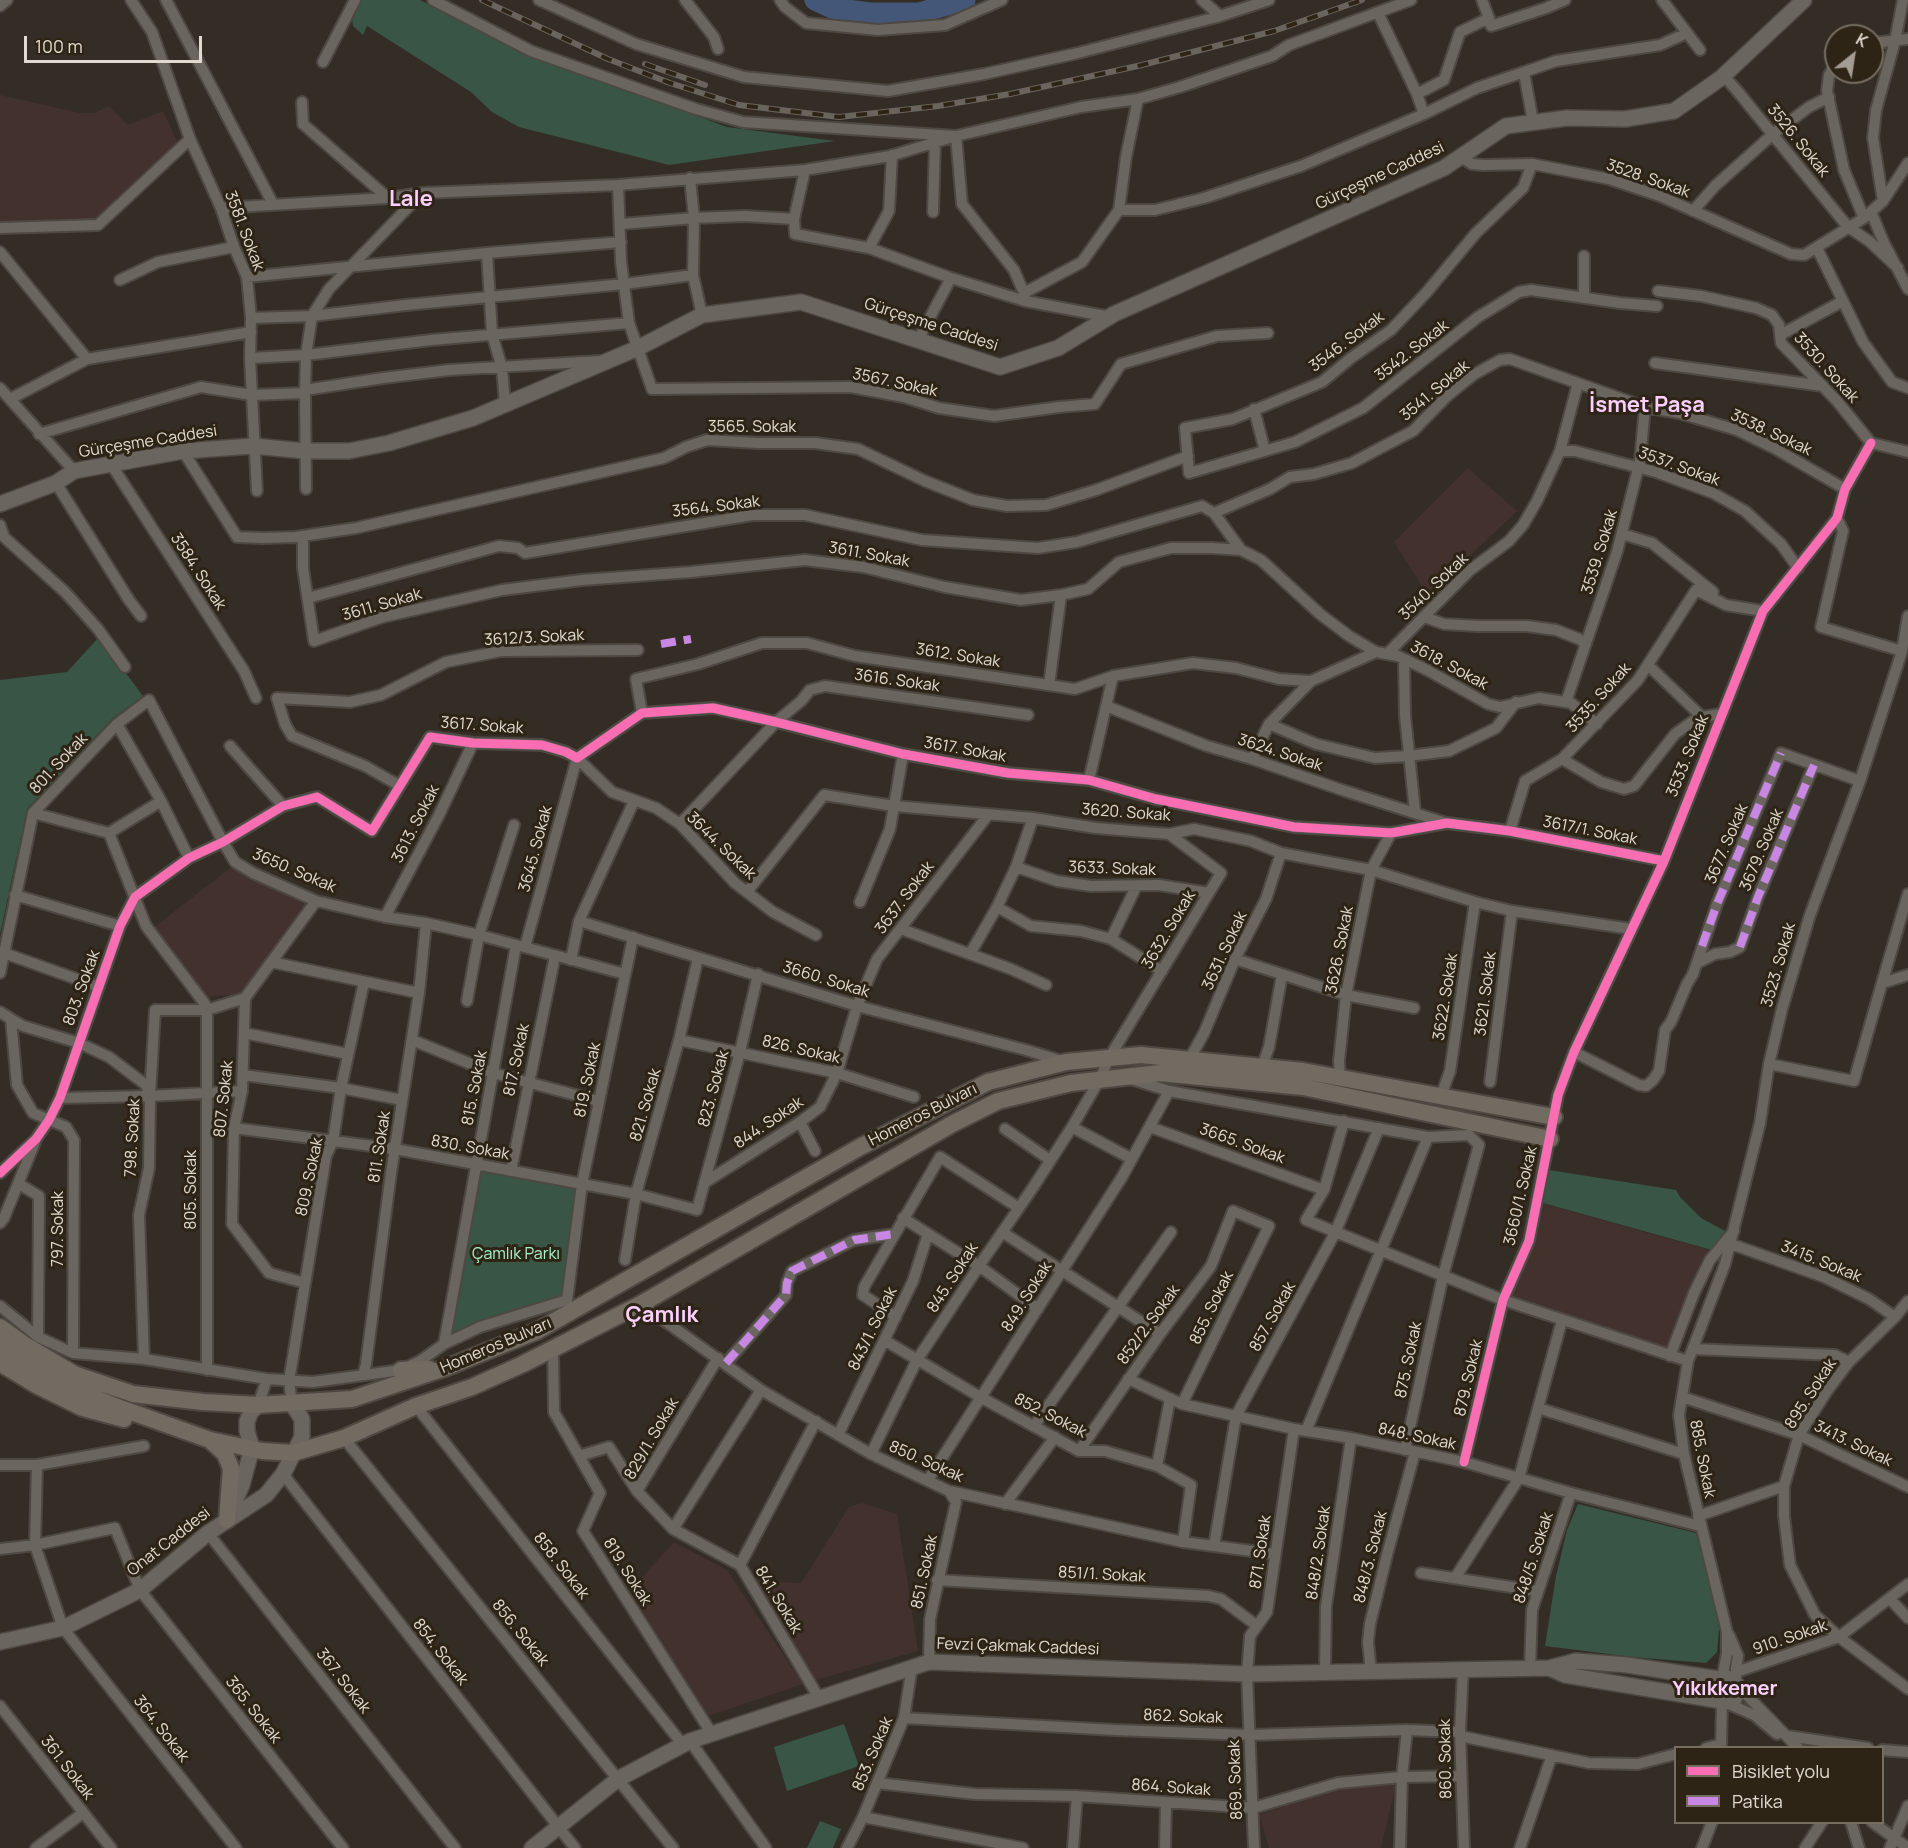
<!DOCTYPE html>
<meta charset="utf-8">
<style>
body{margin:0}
#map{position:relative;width:1908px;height:1848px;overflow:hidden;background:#332d25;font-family:Manrope,sans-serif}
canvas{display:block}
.legend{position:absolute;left:1674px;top:1746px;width:210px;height:78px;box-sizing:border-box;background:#2e2415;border:2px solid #756d60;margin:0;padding:8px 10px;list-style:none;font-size:18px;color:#e0dad0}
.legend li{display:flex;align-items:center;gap:12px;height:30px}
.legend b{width:30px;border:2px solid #756d60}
.north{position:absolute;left:1824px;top:24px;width:60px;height:60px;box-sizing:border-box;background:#2e2415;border:2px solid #756d60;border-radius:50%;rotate:30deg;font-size:16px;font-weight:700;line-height:24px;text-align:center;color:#e0dad0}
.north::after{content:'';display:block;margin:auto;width:21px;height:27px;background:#a39d94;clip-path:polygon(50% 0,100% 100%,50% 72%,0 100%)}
.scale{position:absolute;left:24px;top:36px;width:178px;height:27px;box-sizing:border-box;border:3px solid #e0dad0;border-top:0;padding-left:8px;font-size:18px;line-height:21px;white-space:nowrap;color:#e0dad0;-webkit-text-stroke:4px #2e2415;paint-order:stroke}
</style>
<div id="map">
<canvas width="1908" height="1848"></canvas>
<ul class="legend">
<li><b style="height:8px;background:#f96db3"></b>Bisiklet yolu</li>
<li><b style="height:8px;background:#c787e3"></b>Patika</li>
</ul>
<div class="north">K</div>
<div class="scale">100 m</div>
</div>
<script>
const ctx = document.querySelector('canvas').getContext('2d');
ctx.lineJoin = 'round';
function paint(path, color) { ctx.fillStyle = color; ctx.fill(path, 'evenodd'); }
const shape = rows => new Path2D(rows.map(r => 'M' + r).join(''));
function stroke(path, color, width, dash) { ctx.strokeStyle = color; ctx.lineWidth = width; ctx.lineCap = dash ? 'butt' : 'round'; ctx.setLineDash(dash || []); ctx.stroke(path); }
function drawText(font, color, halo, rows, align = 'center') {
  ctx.font = font + ' Manrope,sans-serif'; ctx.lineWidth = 6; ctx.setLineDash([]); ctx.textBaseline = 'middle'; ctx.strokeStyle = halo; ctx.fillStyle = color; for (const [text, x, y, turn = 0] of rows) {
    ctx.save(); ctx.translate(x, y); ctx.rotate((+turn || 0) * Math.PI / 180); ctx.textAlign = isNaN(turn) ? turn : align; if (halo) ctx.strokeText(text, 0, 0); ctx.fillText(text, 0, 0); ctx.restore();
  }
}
paint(shape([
 [0,95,80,113,94,113,109,106,128,125,163,111,180,148,92,222,0,222],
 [1468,468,1517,511,1428,596,1394,542],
 [234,865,256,880,305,905,243,994,204,997,153,928],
 [1544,1204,1720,1253,1686,1331,1674,1354,1510,1300,1536,1241],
 [862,1503,897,1514,918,1651,816,1680,755,1581,801,1583,849,1507],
 [674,1542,727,1570,803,1684,708,1716,630,1591],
 [1396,1785,1381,1848,1269,1848,1259,1815,1343,1786]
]), '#43312e');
paint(shape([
 [361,0,420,0,529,55,727,127,835,141,669,165,519,127,492,112,471,92,367,26,363,35,353,26,352,17],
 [99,637,143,696,112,719,27,809,0,934,0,680,67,672],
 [475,1165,582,1184,567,1300,444,1344],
 [1549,1170,1676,1190,1680,1197,1701,1218,1727,1232,1719,1252,1543,1203],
 [1578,1504,1696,1533,1715,1603,1719,1629,1717,1652,1706,1663,1633,1657,1545,1646,1556,1576,1567,1530],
 [844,1724,859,1766,787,1791,774,1747],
 [820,1821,841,1829,833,1848,807,1848]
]), '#395545');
stroke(shape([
 [815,0,832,8,870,13,919,13,965,0]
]), '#455778', 21);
const street = shape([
 [131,0,152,32,190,139,221,208,234,247,247,277,251,318,250,358,257,491],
 [166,0,273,204],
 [433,0,531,51,696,109,743,122,956,136,1081,107,1138,99,1180,87,1272,56,1289,45,1411,0],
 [539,0,636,44,744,77,888,91,984,74,1078,53,1217,17,1269,0],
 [685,0,714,37,718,49],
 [780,0,785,7,806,23,878,30,945,25,1002,0],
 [1202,0,1220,16],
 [1482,0,1489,18],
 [1662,0,1700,50],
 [0,6,7,0],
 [1378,13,1417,94,1424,114],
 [1872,43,1908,39],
 [323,62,355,0],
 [1836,64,1829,75,1827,91,1844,170,1864,218],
 [1524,72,1556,61,1660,45,1687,33],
 [1724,76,1739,93,1848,227,1869,241,1898,268],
 [1417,94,1444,80,1460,32,1489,18,1491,26,1546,8,1565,0],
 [302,102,303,124,388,198],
 [1461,157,1472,164,1483,165,1532,164,1609,179,1660,196,1791,254,1804,255,1864,218,1883,201,1908,163],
 [1532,164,1523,188,1476,233,1426,293,1391,330,1351,358,1322,382,1233,419,1185,428,1189,473,1295,442,1363,408,1478,317,1519,292,1531,290,1620,303,1657,306],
 [805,170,794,219,795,234,869,248,951,278,1025,301,1110,317],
 [690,178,694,218,693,275,702,315],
 [618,185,621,262,629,323,652,389,851,387,904,397,939,408,994,416,1059,407,1095,404,1121,364,1217,336,1268,333],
 [422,193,618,185,805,170,890,156,956,136,962,204,1014,270,1024,293,1025,301],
 [1883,201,1873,138,1876,110,1895,41,1903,0],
 [221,208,388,198,422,193,329,289,312,316,306,355,305,393],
 [1119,210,1155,210,1204,198,1301,166,1424,114,1477,88,1524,72,1533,122],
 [1693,211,1715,186,1773,134,1809,107,1829,97],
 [933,212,935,142],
 [1871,212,1884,243,1908,289],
 [621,224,694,218,745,216,794,219],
 [0,228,98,225,190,139],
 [869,248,889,211,892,155],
 [1817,248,1863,342,1892,382,1908,388],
 [0,252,87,359,251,332],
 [487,253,621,242],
 [247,277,487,253,492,334,502,368,505,404],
 [120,280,158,262,234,247],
 [1658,291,1701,296,1756,308,1772,315,1779,325,1781,343,1837,401,1871,443,1908,452],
 [1024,293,1082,262,1119,210,1126,157,1138,99],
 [1584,298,1584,256],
 [251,318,312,316,406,305,624,284,693,275],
 [1780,335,1843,301],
 [918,340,951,278],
 [250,358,306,355,431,340,629,323],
 [1655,363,1823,386],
 [0,388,74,471],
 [305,390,383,378,449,370,600,361],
 [10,399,87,359],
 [1254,409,1265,451],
 [39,434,201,387,252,395,305,393,306,489],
 [183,451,237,537,263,538,296,537,356,528,664,458,686,447,707,440,758,443,815,443,858,449,925,481,973,500,1007,506,1046,505,1096,490,1188,456],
 [1560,451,1575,451,1656,472,1713,493,1745,511,1781,544,1798,568],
 [111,464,244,671,256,698],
 [56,483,129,600,141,616],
 [1214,513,1270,489,1290,477,1314,474,1352,463,1382,447,1413,431,1447,396,1473,375,1500,360,1510,359,1645,407,1679,413,1737,430,1774,448,1845,489],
 [1837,518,1843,531,1821,627,1902,651],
 [0,525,4,537,65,592,98,629,125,667],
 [1622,534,1652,543,1713,592,1712,598,1726,605,1763,611],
 [303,536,303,568,314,641,383,617,502,590,582,580,691,572,805,560,863,567,945,587,1021,600,1061,595,1088,589,1119,562,1171,548,1212,548,1241,550,1261,560,1320,614,1349,636,1376,652],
 [308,598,499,546,518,548,525,553,752,515,805,515,922,540,1038,548,1077,542,1202,506,1214,513,1241,550],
 [1424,617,1444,624,1478,626,1527,626,1556,630,1579,639,1586,644],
 [1387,654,1398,656,1427,670,1488,704,1500,707,1539,698,1559,701,1571,703,1597,724],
 [1404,659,1405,715,1415,812],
 [1648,665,1702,717,1721,714],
 [1049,685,1061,595],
 [1566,702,1617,552,1640,461,1645,407],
 [1106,706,1207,746,1252,759,1345,791,1446,823],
 [642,713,636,679,698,664,762,643,807,643,855,656,1075,689,1113,676,1193,663,1236,668,1279,679,1311,681],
 [117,724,161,801,189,858],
 [1269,724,1316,744,1375,758,1408,756,1449,751,1496,728,1516,702],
 [230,746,283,806],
 [1252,759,1269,724,1311,681,1376,652,1387,654,1469,571,1509,541,1523,525,1537,501,1560,451,1578,383],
 [1562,759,1601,782,1624,789,1634,786,1675,734,1696,719,1702,717],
 [1089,780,1113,676],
 [400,786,365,766,292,736,285,724,277,698,350,702,381,695,446,662,501,651,638,650],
 [33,813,109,833,161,801],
 [680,824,776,722,801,701,810,690,825,686,1028,715],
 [1510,831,1525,781,1562,759,1638,680,1696,590,1712,598],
 [109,833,146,926,205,1004,207,1010,207,1370],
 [1016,867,1057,881,1091,886,1159,885,1209,893],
 [747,892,824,795,894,806,1033,818,1096,828,1169,834,1194,829,1251,841,1281,853,1371,870,1475,902,1512,911,1631,929],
 [1908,894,1882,983,1908,975],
 [15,895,120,926],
 [860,902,890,829,903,754],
 [997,907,1031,926,1081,931,1111,939,1162,971],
 [385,917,439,815,473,743],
 [579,921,857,1006,1026,1050,1062,1061],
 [901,929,1011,969,1046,985],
 [1111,939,1136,887],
 [525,947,577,758,612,792,656,808,680,824,735,883,773,912,816,935],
 [4,953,99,987],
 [970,954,997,907,1016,867,1033,818],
 [1235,959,1346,995,1414,1008],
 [571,960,579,921,634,801],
 [271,962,419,993],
 [1697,963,1715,954,1730,952,1740,947,1758,897,1814,765],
 [0,973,33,813,117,724,149,700,223,842,235,862,253,873,316,901,385,917,426,923,479,935,625,974],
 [467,1001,479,935,514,825],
 [0,1012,11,1019,17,1085,33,1113,66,1127,74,1140,73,1353],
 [11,1019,23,1026,79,1043,109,1057,146,1085,149,1094],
 [244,1033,348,1054],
 [412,1040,493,1073,598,1101],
 [679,1040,837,1073,914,1097],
 [1574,1052,1639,1085,1646,1086,1653,1080,1659,1071,1665,1030,1671,1022,1687,984,1693,974,1717,904,1781,753,1860,781],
 [1189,1060,1204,1033,1235,959,1266,899,1281,853],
 [1769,1064,1854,1081,1882,983],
 [1262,1067,1269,1047,1282,975],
 [243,1075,341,1088,402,1100],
 [1340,1078,1339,1061,1346,995,1371,870,1391,833],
 [1131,1079,1169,1091,1428,1137,1469,1135,1479,1145,1443,1276,1405,1450],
 [1490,1082,1512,911],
 [1441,1096,1450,1071,1475,902],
 [60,1098,150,1096,242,1091],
 [1344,1121,1324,1190,1306,1220,1503,1300,1688,1361],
 [800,1122,815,1151],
 [1072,1127,1132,1159],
 [1150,1127,1324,1190],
 [234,1128,395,1149,636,1194,697,1210,740,1052,758,974],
 [1005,1129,1050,1160],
 [511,1171,555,956],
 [0,1173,36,1139,49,1120,60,1098,120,926,135,897,189,858,223,842,283,806,317,797,372,831,430,737,473,743,542,745,566,752,577,758,642,713,713,708,776,722,903,754,1008,773,1089,780,1156,799,1294,827,1391,833,1447,823,1510,831,1664,861],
 [704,1183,800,1122,820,1107,837,1073,857,1006,877,959,988,815],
 [19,1184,39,1196,38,1337],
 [903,1218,979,1266,1038,1309],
 [0,1223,4,1218,35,1142],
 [1002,1232,1160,1334],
 [1731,1244,1824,1277,1869,1299,1895,1317],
 [625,1260,636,1194,679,1040,698,958],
 [305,1283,269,1273,232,1224,234,1128,242,1091,245,998,316,901],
 [1908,1301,1895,1317,1849,1362,1827,1391,1799,1435,1784,1486,1784,1516,1790,1565,1815,1615,1839,1637,1908,1689],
 [641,1304,761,1390,871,1454,949,1491,1183,1542,1275,1554],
 [0,1306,38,1337,73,1353,144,1359,267,1379,313,1382,401,1370,420,1361,444,1344,480,1327,567,1300,582,1184,633,937],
 [896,1317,863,1295,864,1287,940,1157,1019,1208],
 [884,1340,982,1398,1079,1451,1105,1451,1157,1466,1191,1485,1183,1542],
 [444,1344,516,945],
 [553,1349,554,1412,600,1493,583,1531,712,1734],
 [1693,1349,1835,1355,1849,1362],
 [1670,1356,1694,1293,1710,1260,1734,1231],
 [144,1359,139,1215,149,1168,150,1096,155,1010,207,1010,245,998],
 [726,1363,786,1295,787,1283,792,1271,854,1240,894,1234],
 [363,1375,366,1364,391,1173,419,993,426,923],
 [1128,1379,1182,1404,1294,1429,1351,1438,1464,1462,1571,1493,1700,1526],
 [1682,1397,1799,1435,1908,1487],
 [292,1404,289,1381,326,1156,333,1141,341,1088,364,982],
 [258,1405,267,1379],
 [416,1406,683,1745],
 [1538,1408,1684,1454],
 [816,1421,740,1565,819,1698],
 [1034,1426,1171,1232],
 [1306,1431,1428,1137],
 [838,1435,913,1281,928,1234],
 [344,1438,673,1848],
 [1079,1451,1160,1334,1211,1266,1233,1211,1269,1226,1182,1404],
 [871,1454,917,1360,979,1266,1034,1186,1072,1127,1100,1079,1109,1058,1221,873,1169,834],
 [579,1456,609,1447,637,1491,673,1529,740,1565],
 [1464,1462,1503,1300,1529,1241,1558,1095,1574,1052,1664,861,1763,611,1837,518,1845,489,1871,443],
 [0,1465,37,1465,144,1446],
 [37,1465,35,1545,63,1628,236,1848],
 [1157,1466,1170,1399],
 [283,1474,575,1848],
 [928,1480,1122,1177,1169,1091],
 [637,1491,718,1358],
 [1005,1504,1055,1437],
 [1698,1516,1784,1486],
 [673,1529,761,1390],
 [208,1533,455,1848],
 [1214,1546,1236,1416,1335,1233,1379,1128],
 [0,1549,35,1545,115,1528,140,1590,343,1848],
 [1421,1573,1537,1591],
 [1455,1578,1519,1478,1562,1320],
 [937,1580,1209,1596,1221,1599,1256,1625],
 [1890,1599,1908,1618],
 [1729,1635,1738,1656,1736,1668,1736,1684,1798,1748],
 [929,1662,930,1619,956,1502,949,1491],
 [1530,1668,1532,1610,1571,1493],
 [1463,1670,1460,1732,1464,1848],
 [1371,1672,1368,1642,1370,1624,1387,1555,1415,1452],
 [1736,1672,1839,1637,1908,1584],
 [1325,1673,1326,1606,1351,1438],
 [1719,1679,1723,1674,1727,1653,1727,1632,1684,1454,1679,1415,1688,1361,1725,1264,1760,1123,1769,1064,1782,1009,1810,915,1860,781,1902,651,1908,616],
 [0,1706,111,1848],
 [904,1718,1115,1730,1250,1735,1407,1730,1460,1732],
 [1460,1736,1589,1763,1638,1764,1676,1754],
 [1788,1736,1868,1748],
 [690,1741,766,1848],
 [1706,1748,1721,1744],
 [1721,1748,1722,1701,1754,1715,1777,1734],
 [1882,1750,1908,1752],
 [877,1783,975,1794,1077,1796,1253,1808,1338,1783,1402,1777,1460,1776],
 [863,1817,1023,1848],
 [1851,1822,1859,1848],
 [1872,1822,1908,1848],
 [36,1848,83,1813],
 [847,1848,863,1817,904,1718,912,1667],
 [1073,1848,1077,1796],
 [1165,1848,1166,1803],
 [1254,1848,1247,1674,1250,1636,1267,1612,1294,1429],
 [1400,1848,1402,1777,1407,1730],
 [1520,1848,1552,1755],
 [1702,1848,1712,1822],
 [1805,1848,1822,1822],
 [1890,1848,1908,1806]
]);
const secondary = shape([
 [0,504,56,483,74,471,183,451,253,446,305,451,349,451,389,443,473,418,638,348,702,315,801,302,1000,367,1058,348,1114,314,1444,168,1506,126,1567,118,1625,119,1674,111,1721,78,1804,0],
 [229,1515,242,1485,252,1448,247,1431,247,1421,251,1412,258,1405],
 [0,1642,63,1628,140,1590,208,1533,266,1495,283,1474,302,1437,302,1419,292,1404],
 [532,1848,618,1779,690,1741,929,1662,1247,1674,1549,1668,1576,1661,1627,1665,1719,1679,1727,1678,1736,1684,1737,1692,1734,1699,1722,1701,1565,1675,1549,1668]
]);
const primary = shape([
 [0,1327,25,1345,74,1374,133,1394,203,1402,258,1405,352,1399,445,1368,537,1331,860,1147,988,1082,1066,1062,1141,1055,1303,1071,1554,1117],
 [0,1345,24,1363,76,1390,112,1405,210,1440,262,1451,293,1453,344,1438,416,1406,472,1387,523,1364,641,1304,952,1124,998,1101,1071,1083,1160,1073,1303,1087,1550,1139],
 [0,1363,36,1385,83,1408,124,1419],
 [401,1370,429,1369],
 [211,1441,225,1454,231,1468,227,1520]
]);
stroke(street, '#4d4841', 14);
stroke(secondary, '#4d4841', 18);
stroke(primary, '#4d4841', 20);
stroke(street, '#6a655f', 10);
stroke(secondary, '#6a655f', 15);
stroke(primary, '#726b61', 16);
const rail = shape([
 [482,0,608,59,670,83,739,105,839,117,938,106,1010,94,1142,65,1274,31,1362,0],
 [645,64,705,85]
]);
stroke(rail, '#69645e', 6);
stroke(rail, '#2e2415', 4, [11]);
stroke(shape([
 [661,644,691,639],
 [1702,946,1717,904,1781,753],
 [1740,947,1758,897,1814,765],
 [726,1363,786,1295,787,1283,792,1271,854,1240,894,1234]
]), '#c787e3', 8, [15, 8]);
stroke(shape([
 [0,1173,36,1139,49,1120,60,1098,120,926,135,897,189,858,223,842,283,806,317,797,372,831,430,737,473,743,542,745,566,752,577,758,642,713,713,708,776,722,903,754,1008,773,1089,780,1156,799,1294,827,1391,833,1447,823,1510,831,1664,861],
 [1464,1462,1503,1300,1529,1241,1558,1095,1574,1052,1664,861,1763,611,1837,518,1845,489,1871,443]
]), '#f96db3', 9);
drawText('16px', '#e0dad0', '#2e2415', [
 ["3526. Sokak",1798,141,51],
 ["Gürçeşme Caddesi",1380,176,-25],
 ["3528. Sokak",1648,179,19],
 ["3581. Sokak",244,231,69],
 ["Gürçeşme Caddesi",931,325,18],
 ["3546. Sokak",1347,342,-37],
 ["3542. Sokak",1412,351,-38],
 ["3530. Sokak",1826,368,48],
 ["3567. Sokak",895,383,12],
 ["3541. Sokak",1435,391,-40],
 ["3565. Sokak",752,428],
 ["3538. Sokak",1771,433,25],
 ["Gürçeşme Caddesi",148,442,-9],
 ["3537. Sokak",1679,467,20],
 ["3564. Sokak",716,507,-7],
 ["3539. Sokak",1600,552,-73],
 ["3611. Sokak",869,555,10],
 ["3584. Sokak",198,572,57],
 ["3540. Sokak",1434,587,-44],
 ["3611. Sokak",382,605,-16],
 ["3612/3. Sokak",534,638,-3],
 ["3612. Sokak",958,656,9],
 ["3618. Sokak",1449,666,28],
 ["3616. Sokak",897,681,8],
 ["3535. Sokak",1599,698,-48],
 ["3617. Sokak",482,726,4],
 ["3617. Sokak",965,750,10],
 ["3624. Sokak",1280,753,18],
 ["3533. Sokak",1688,756,-68],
 ["801. Sokak",59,764,-47],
 ["3620. Sokak",1126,813,4],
 ["3613. Sokak",416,824,-63],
 ["3617/1. Sokak",1590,831,11],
 ["3677. Sokak",1727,844,-67],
 ["3644. Sokak",721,846,44],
 ["3645. Sokak",536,849,-75],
 ["3679. Sokak",1762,850,-67],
 ["3633. Sokak",1112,869,2],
 ["3650. Sokak",294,871,23],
 ["3637. Sokak",905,898,-53],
 ["3632. Sokak",1169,930,-59],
 ["3626. Sokak",1340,950,-79],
 ["3631. Sokak",1225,951,-65],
 ["3523. Sokak",1779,965,-74],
 ["3660. Sokak",826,980,17],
 ["803. Sokak",82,988,-70],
 ["3621. Sokak",1486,994,-83],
 ["3622. Sokak",1446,997,-81],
 ["826. Sokak",801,1050,13],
 ["817. Sokak",517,1060,-78],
 ["819. Sokak",588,1080,-78],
 ["815. Sokak",475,1088,-79],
 ["823. Sokak",714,1089,-75],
 ["807. Sokak",224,1099,-84],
 ["821. Sokak",646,1105,-74],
 ["Homeros Bulvarı",923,1115,-27],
 ["844. Sokak",769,1123,-34],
 ["798. Sokak",133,1138,-87],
 ["3665. Sokak",1242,1144,20],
 ["811. Sokak",380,1147,-81],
 ["830. Sokak",470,1148,10],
 ["809. Sokak",310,1177,-78],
 ["805. Sokak",192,1190,-90],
 ["3660/1. Sokak",1521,1196,-77],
 ["797. Sokak",59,1229,-90],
 ["3415. Sokak",1821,1262,22],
 ["845. Sokak",953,1278,-57],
 ["849. Sokak",1027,1297,-58],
 ["855. Sokak",1212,1308,-64],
 ["857. Sokak",1273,1317,-61],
 ["852/2. Sokak",1149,1325,-54],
 ["843/1. Sokak",873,1329,-64],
 ["Homeros Bulvarı",496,1346,-23],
 ["875. Sokak",1409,1360,-78],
 ["879. Sokak",1469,1378,-77],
 ["895. Sokak",1811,1394,-57],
 ["852. Sokak",1050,1416,27],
 ["848. Sokak",1417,1437,12],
 ["829/1. Sokak",652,1439,-60],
 ["3413. Sokak",1853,1444,26],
 ["885. Sokak",1702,1459,79],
 ["850. Sokak",926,1462,24],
 ["Onat Caddesi",169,1542,-38],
 ["871. Sokak",1261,1552,-82],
 ["848/2. Sokak",1319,1553,-82],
 ["848/3. Sokak",1371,1557,-76],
 ["848/5. Sokak",1534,1558,-72],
 ["858. Sokak",561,1566,52],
 ["819. Sokak",627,1572,58],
 ["851. Sokak",925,1572,-78],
 ["851/1. Sokak",1102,1575,3],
 ["841. Sokak",778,1600,59],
 ["856. Sokak",520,1633,51],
 ["910. Sokak",1790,1638,-19],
 ["Fevzi Çakmak Caddesi",1018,1647,2],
 ["854. Sokak",440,1652,52],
 ["367. Sokak",343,1681,52],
 ["365. Sokak",253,1710,52],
 ["862. Sokak",1183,1717,2],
 ["364. Sokak",161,1729,52],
 ["853. Sokak",873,1754,-67],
 ["860. Sokak",1446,1759,-91],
 ["361. Sokak",67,1768,52],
 ["869. Sokak",1236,1780,-92],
 ["864. Sokak",1171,1788,4]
]);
drawText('16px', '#a5f4cc', '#2e2415', [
 ["Çamlık Parkı",516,1255]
]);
drawText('bold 20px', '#fbcfff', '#2e2415', [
 ["Yıkıkkemer",1725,1689]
]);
drawText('bold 22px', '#fbcfff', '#2e2415', [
 ["Lale",411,200],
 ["İsmet Paşa",1647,406],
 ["Çamlık",662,1316]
]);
</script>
